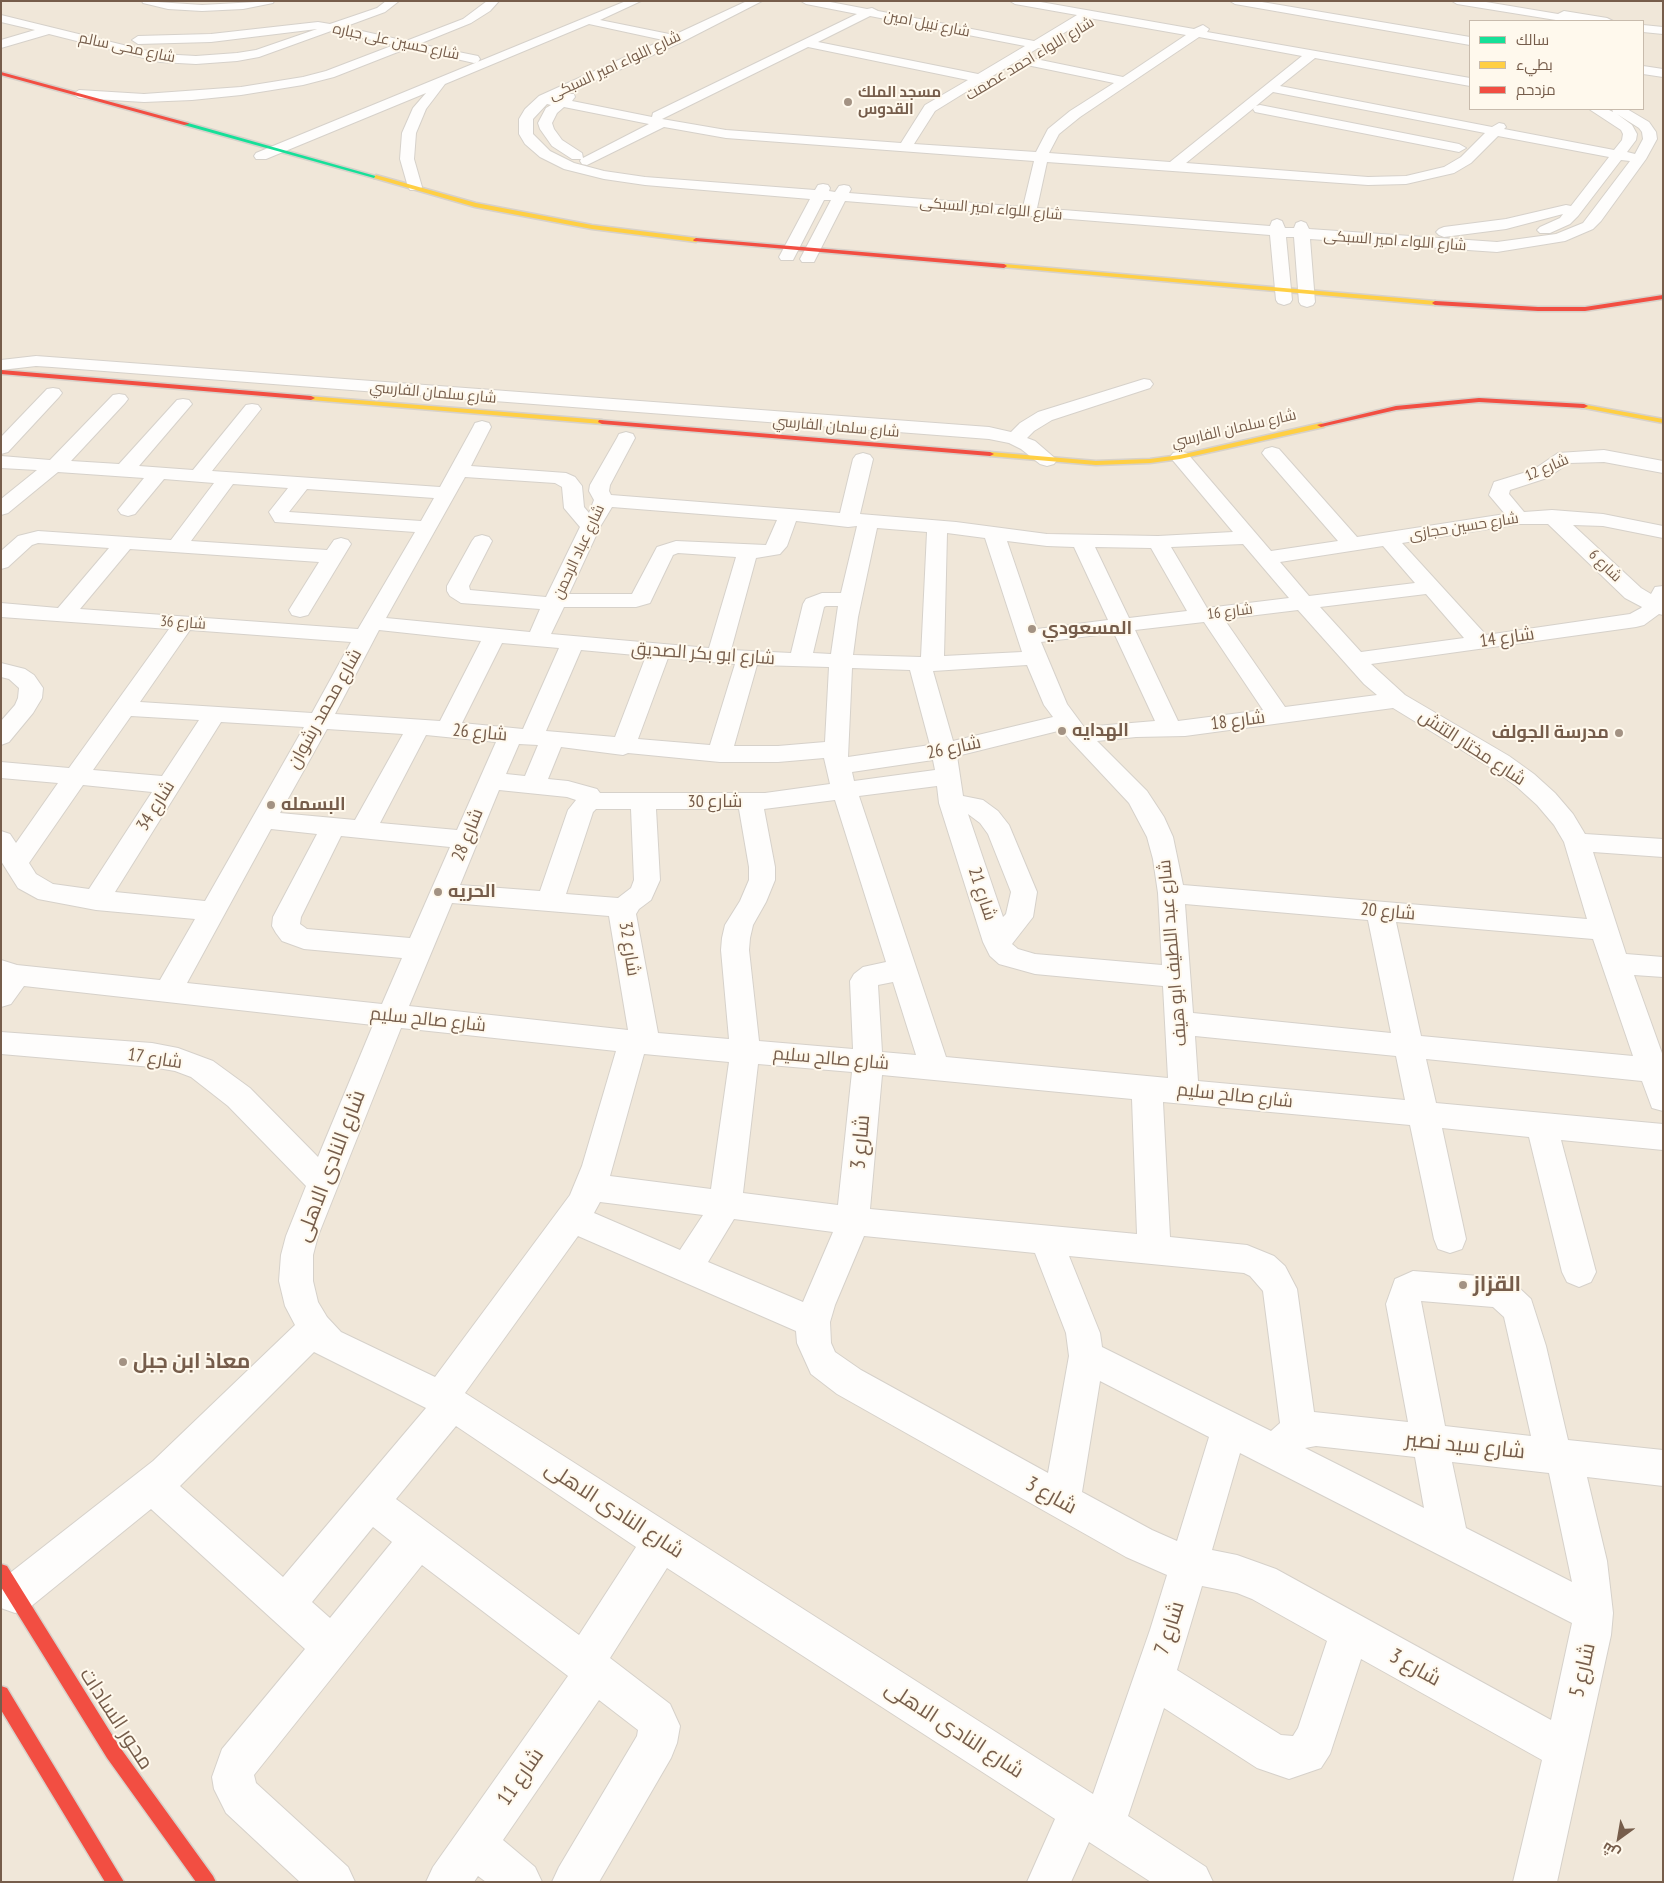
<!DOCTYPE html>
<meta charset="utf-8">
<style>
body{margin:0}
#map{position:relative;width:1664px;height:1883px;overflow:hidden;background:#f7f4ec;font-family:"PT Sans Narrow",Cairo,sans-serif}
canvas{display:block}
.frame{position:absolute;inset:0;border:2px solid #765d4b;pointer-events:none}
.legend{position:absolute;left:1469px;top:20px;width:175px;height:90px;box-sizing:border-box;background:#fff9ed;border:1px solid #c8bbac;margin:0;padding:6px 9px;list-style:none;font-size:15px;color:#765d4b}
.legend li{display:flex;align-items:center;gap:10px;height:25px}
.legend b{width:25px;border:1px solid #c8bbac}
.north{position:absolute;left:1594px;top:1813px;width:50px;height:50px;-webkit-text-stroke:4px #fff9ed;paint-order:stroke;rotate:212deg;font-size:14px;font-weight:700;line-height:20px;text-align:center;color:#765d4b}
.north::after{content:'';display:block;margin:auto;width:18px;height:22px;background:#765d4b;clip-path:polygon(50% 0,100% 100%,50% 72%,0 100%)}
</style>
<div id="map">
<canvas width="1664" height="1883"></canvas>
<div class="frame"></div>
<ul class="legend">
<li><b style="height:6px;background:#16e098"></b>سالك</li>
<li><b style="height:6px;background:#ffcf43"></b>بطيء</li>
<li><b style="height:6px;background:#f24e42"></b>مزدحم</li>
</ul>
<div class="north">ش</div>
</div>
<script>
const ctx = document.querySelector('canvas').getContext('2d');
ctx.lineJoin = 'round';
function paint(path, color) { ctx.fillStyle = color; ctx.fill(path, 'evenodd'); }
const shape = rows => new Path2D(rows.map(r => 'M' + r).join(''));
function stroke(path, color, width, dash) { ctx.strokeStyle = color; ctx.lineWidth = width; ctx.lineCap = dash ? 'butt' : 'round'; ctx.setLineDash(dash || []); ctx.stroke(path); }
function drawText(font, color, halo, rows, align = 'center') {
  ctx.font = font + ' "PT Sans Narrow",Cairo,sans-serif'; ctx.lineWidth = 4; ctx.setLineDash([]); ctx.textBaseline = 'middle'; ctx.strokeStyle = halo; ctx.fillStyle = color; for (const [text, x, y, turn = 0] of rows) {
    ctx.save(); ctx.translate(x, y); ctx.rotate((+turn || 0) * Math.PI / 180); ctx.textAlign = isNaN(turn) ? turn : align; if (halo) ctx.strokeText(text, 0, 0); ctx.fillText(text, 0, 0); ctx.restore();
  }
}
paint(shape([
 [1,1,1663,1,1663,1882,1,1882],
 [1470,21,1643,21,1643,109,1470,109]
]), '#f0e7d9');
const street = shape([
 [142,1,202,5,274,1,273,3,243,9,202,11,168,9,143,3,142,1],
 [386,1,399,1,385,12,344,27,406,41,463,19,487,1,499,1,490,11,471,23,419,44,478,56,480,59,478,62,474,63,408,48,334,77,303,85,241,95,192,100,144,102,79,98,73,94,79,90,144,94,241,87,303,77,326,71,394,45,331,31,259,57,237,61,196,64,160,62,49,34,1,48,1,40,35,30,1,22,1,15,160,54,196,56,237,53,256,50,317,29,211,42,138,44,132,40,138,36,211,34,318,22,330,24,377,8,386,1],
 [626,1,641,1,600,20,674,35,747,1,762,1,682,42,565,94,574,94,575,97,572,101,652,117,653,113,857,14,806,4,801,1,825,1,867,9,872,8,878,11,1034,41,1077,15,1015,4,1010,1,1035,1,1194,29,1203,25,1209,29,1207,32,1470,78,1470,86,1315,58,1280,86,1492,127,1499,123,1504,124,1506,127,1504,129,1614,150,1622,140,1623,134,1621,130,1589,109,1607,109,1613,112,1612,109,1627,109,1649,122,1656,132,1657,139,1646,159,1601,221,1593,229,1565,241,1497,252,1310,239,1315,302,1313,305,1307,307,1301,305,1299,302,1294,237,1286,237,1292,300,1290,303,1284,305,1278,303,1276,300,1270,235,845,201,814,262,802,262,800,259,831,200,824,200,793,260,781,260,779,257,810,199,645,185,604,179,564,169,540,157,525,144,519,134,519,119,525,109,539,96,663,40,589,24,445,84,426,109,416,133,414,159,422,187,420,190,410,190,408,187,400,159,402,133,413,108,426,93,266,159,256,159,254,156,256,153,626,1],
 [870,16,1025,46,978,74,818,42,870,16],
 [1089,18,1186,35,1123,77,1026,57,1022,58,1020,61,1022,64,1114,83,1070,111,1048,129,1036,152,914,144,935,111,982,82,992,83,994,80,991,77,1038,48,1053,50,1055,47,1053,44,1047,43,1089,18],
 [1199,37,1302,56,1170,162,1049,153,1059,134,1080,117,1199,37],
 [808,47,968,80,925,105,901,143,726,130,662,119,808,47],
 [1273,92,1485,133,1461,157,1444,167,1406,176,1368,177,1186,163,1255,107,1253,109,1255,112,1260,113,1459,152,1466,148,1459,144,1260,105,1256,106,1273,92],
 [547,104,551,105,546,108,538,123,540,129,552,146,572,159,581,159,580,161,582,164,587,165,664,127,726,138,1034,161,1023,207,849,193,851,189,849,186,844,185,839,186,835,192,829,191,830,188,828,185,823,184,818,185,815,190,645,177,604,171,574,163,550,151,533,134,533,119,547,104],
 [564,107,649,124,583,158,582,153,562,140,554,129,552,123,557,113,564,107],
 [1617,114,1639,128,1642,132,1643,139,1635,154,1627,152,1636,140,1637,134,1632,125,1617,114],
 [1498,136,1609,157,1571,206,1566,205,1506,219,1444,227,1439,229,1436,232,1439,235,1444,237,1506,229,1563,214,1560,218,1540,227,1537,230,1540,233,1550,233,1570,224,1578,216,1621,160,1630,161,1583,223,1556,234,1497,242,1309,229,1306,223,1301,221,1296,223,1294,228,1285,228,1282,221,1277,219,1272,221,1270,226,1037,208,1047,162,1368,185,1406,184,1454,173,1471,163,1498,136],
 [1230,1,1256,1,1470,37,1470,45,1235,4,1230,1],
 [1452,1,1480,1,1558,14,1564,11,1607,18,1613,21,1562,21,1457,4,1452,1],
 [1643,25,1663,27,1663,34,1643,32,1643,25],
 [1643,66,1663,69,1663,77,1643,74,1643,66],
 [36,356,989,427,1011,432,1020,423,1038,412,1144,379,1150,380,1153,384,1150,388,1052,420,1034,431,1027,438,1035,441,1057,460,1054,464,1047,466,1040,464,1021,449,1009,443,989,439,52,367,36,366,1,370,1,360,36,356],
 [53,388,59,389,62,393,59,397,8,452,1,454,1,437,47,389,53,388],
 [119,394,125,395,128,399,125,403,71,461,119,464,177,400,183,399,189,400,192,404,139,466,193,470,246,405,252,404,258,405,261,409,212,471,440,487,473,427,475,423,482,421,489,423,491,427,471,466,566,473,575,477,582,486,584,507,589,513,594,500,589,491,590,485,617,438,619,434,626,432,633,434,635,438,610,485,609,491,611,495,840,513,853,459,856,455,863,453,870,455,873,459,860,514,956,522,1047,534,1158,536,1233,532,1170,457,1173,453,1180,451,1187,453,1271,551,1338,541,1265,457,1262,453,1265,449,1272,447,1279,449,1357,537,1505,514,1489,495,1494,482,1533,470,1558,453,1604,450,1663,461,1663,473,1604,462,1569,463,1547,478,1510,490,1509,494,1524,512,1552,510,1603,514,1663,526,1663,538,1603,526,1573,525,1641,588,1651,594,1655,587,1663,586,1663,615,1659,614,1644,625,1636,627,1371,664,1405,695,1509,756,1534,774,1555,793,1573,814,1585,834,1663,839,1663,857,1593,852,1626,954,1663,957,1663,977,1634,975,1663,1056,1663,1111,1652,1108,1642,1081,1426,1059,1436,1103,1663,1124,1663,1150,1561,1140,1596,1272,1591,1282,1579,1287,1567,1282,1562,1272,1529,1137,1442,1128,1466,1239,1462,1249,1450,1253,1438,1249,1434,1239,1410,1125,1163,1102,1170,1237,1247,1245,1274,1256,1285,1266,1297,1289,1314,1412,1408,1422,1386,1304,1395,1279,1413,1271,1493,1277,1515,1284,1531,1299,1546,1346,1568,1440,1663,1450,1663,1486,1587,1477,1607,1561,1613,1613,1611,1635,1557,1882,1513,1882,1542,1760,1361,1659,1330,1754,1321,1768,1289,1779,1257,1768,1164,1708,1128,1816,1206,1867,1213,1882,1151,1882,1089,1842,1071,1882,1027,1882,1055,1819,667,1568,610,1658,670,1704,680,1726,677,1743,671,1758,599,1882,552,1882,559,1867,637,1736,638,1730,599,1700,503,1840,535,1867,542,1882,486,1882,478,1876,474,1882,426,1882,433,1867,568,1676,422,1565,254,1775,256,1783,348,1867,355,1882,300,1882,226,1813,214,1789,212,1777,222,1749,305,1649,151,1509,29,1608,15,1613,1,1608,1,1580,153,1461,295,1325,285,1306,279,1281,281,1255,286,1236,306,1186,228,1106,191,1077,175,1071,152,1067,1,1054,1,1032,152,1043,178,1048,213,1061,250,1088,318,1157,373,1025,24,986,11,1004,1,1007,1,960,17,965,160,980,195,919,96,910,38,899,18,888,1,861,1,831,10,834,16,843,58,783,1,778,1,762,69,768,169,629,1,617,1,603,58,608,109,548,38,543,32,545,8,567,1,569,1,551,18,536,38,531,171,540,214,483,164,479,135,514,128,516,121,514,118,510,144,478,58,472,8,513,1,515,1,499,37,470,1,468,1,456,50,460,113,395,119,394],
 [465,477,555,483,562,487,564,508,580,527,546,597,470,590,469,586,492,541,489,537,482,535,475,537,472,541,447,586,447,591,450,596,461,603,540,609,530,632,386,618,465,477],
 [233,484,288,488,269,512,275,522,415,532,358,629,80,609,130,549,319,562,289,610,292,615,300,617,308,615,351,544,348,540,341,538,334,540,327,550,191,541,233,484],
 [307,489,434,498,421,521,289,512,307,489],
 [612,507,777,520,766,545,676,541,657,547,632,594,569,594,600,527,612,507],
 [796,521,848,527,857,526,841,593,822,593,806,599,803,604,791,653,731,650,756,558,780,554,787,546,796,521],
 [1519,524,1548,524,1625,598,1642,607,1641,608,1630,614,1486,635,1402,543,1519,524],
 [877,528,927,532,921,657,853,655,858,617,877,528],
 [947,533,985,538,1022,652,944,656,947,533],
 [1007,541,1047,546,1074,547,1108,620,1037,629,1007,541],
 [1243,544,1289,598,1207,608,1171,547,1243,544],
 [1383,546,1415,583,1309,596,1280,562,1383,546],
 [1095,547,1151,548,1187,611,1129,618,1095,547],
 [678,553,736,557,709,648,551,634,564,607,636,607,650,603,673,555,678,553],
 [1426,594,1464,638,1361,652,1320,607,1426,594],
 [826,606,838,606,831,654,813,653,824,607,826,606],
 [1298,610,1364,684,1377,695,1285,707,1224,619,1298,610],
 [1204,622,1263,710,1178,721,1135,630,1204,622],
 [190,630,351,642,312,713,140,702,190,630],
 [379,630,481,641,440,721,335,714,379,630],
 [1114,633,1155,721,1084,727,1067,704,1041,642,1114,633],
 [502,643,559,648,523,729,462,723,502,643],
 [581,650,646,656,615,737,546,731,581,650],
 [668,658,735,664,710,745,638,739,668,658],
 [757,665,829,667,825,742,778,746,734,746,757,665],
 [1027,665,1044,705,1053,717,953,741,933,671,1027,665],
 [852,668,910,670,930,745,848,757,852,668],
 [1393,708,1491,768,1516,786,1537,805,1554,825,1564,842,1587,919,1183,885,1173,837,1164,817,1147,791,1097,741,1136,737,1185,736,1393,708],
 [131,716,199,720,162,776,93,770,131,716],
 [221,722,304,727,205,901,115,892,221,722],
 [327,729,403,734,355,820,280,813,327,729],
 [1062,730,1070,740,1129,803,1147,837,1153,859,1158,893,1162,965,1035,954,1018,949,1012,944,1033,917,1037,892,1009,825,998,811,983,800,963,796,957,756,1062,730],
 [426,735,496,742,457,830,380,823,426,735],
 [519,744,538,745,525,776,506,774,519,744],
 [561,747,623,755,628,753,720,762,778,762,824,758,830,784,765,793,600,793,597,789,568,781,548,779,561,747],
 [933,760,935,770,854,781,852,772,933,760],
 [83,785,152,792,89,889,53,884,36,874,29,863,83,785],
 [937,786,939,803,983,942,990,956,999,964,1035,974,1163,986,1168,1078,946,1057,859,796,937,786],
 [499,790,567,797,576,800,568,810,540,891,460,885,499,790],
 [835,800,886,962,863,967,854,974,850,981,853,1049,759,1041,749,950,750,938,753,925,766,902,775,880,775,867,764,809,835,800],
 [631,809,634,880,631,888,618,898,566,894,593,812,596,809,631,809],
 [656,809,739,809,749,867,749,880,740,901,725,925,722,938,721,950,729,1039,658,1033,636,914,639,909,651,900,660,880,656,809],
 [968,814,980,823,988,834,1011,892,1006,914,1003,917,968,814],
 [271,829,317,834,273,917,272,926,276,933,282,941,304,949,402,958,382,1004,187,983,271,829],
 [341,836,450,847,410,938,307,929,300,924,301,917,341,836],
 [452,903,609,916,628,1030,409,1006,452,903],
 [1185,904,1368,920,1391,1033,1193,1013,1185,904],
 [1396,922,1593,939,1633,1056,1421,1036,1396,922],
 [893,982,916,1055,882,1052,878,985,893,982],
 [401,1028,616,1051,582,1166,570,1195,435,1377,341,1332,327,1317,318,1302,313,1281,313,1255,318,1236,401,1028],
 [1195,1036,1396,1056,1405,1100,1198,1081,1195,1036],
 [644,1054,729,1062,711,1189,610,1176,644,1054],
 [758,1064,852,1072,838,1205,743,1193,758,1064],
 [882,1075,1132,1099,1137,1234,870,1209,882,1075],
 [600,1202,703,1215,680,1250,594,1213,600,1202],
 [734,1219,833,1232,803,1302,708,1262,734,1219],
 [578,1236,796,1331,797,1343,811,1374,837,1394,1126,1557,1167,1575,1150,1630,1093,1794,465,1393,578,1236],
 [864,1236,1035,1253,1066,1333,1069,1356,1048,1473,861,1370,835,1352,831,1343,830,1322,835,1305,864,1236],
 [1069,1256,1244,1273,1250,1276,1263,1291,1280,1423,1271,1431,1102,1347,1100,1333,1069,1256],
 [1421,1301,1493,1307,1504,1317,1531,1436,1445,1426,1421,1301],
 [314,1352,426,1408,283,1577,180,1486,314,1352],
 [1100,1381,1209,1437,1177,1541,1152,1530,1082,1492,1100,1381],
 [456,1426,636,1547,579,1635,396,1499,456,1426],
 [1316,1446,1415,1457,1424,1508,1305,1448,1316,1446],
 [1240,1453,1572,1623,1551,1720,1276,1569,1237,1555,1212,1550,1240,1453],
 [1452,1462,1549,1473,1572,1582,1466,1528,1452,1462],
 [373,1527,392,1542,330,1618,312,1602,373,1527],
 [1202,1586,1237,1593,1252,1599,1327,1641,1298,1728,1293,1736,1281,1735,1177,1670,1202,1586],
 [1,663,25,669,34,675,43,688,42,698,33,713,9,742,1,745,1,721,15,705,18,698,19,688,9,679,1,677,1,663]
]);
const fast = shape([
 [184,123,188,123,379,177,374,178,184,125,184,123]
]);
const slow = shape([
 [376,175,476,203,592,225,696,238,699,240,696,242,592,229,475,207,374,178,376,175],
 [1004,264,1435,301,1438,303,1435,305,1002,267,1001,266,1004,264],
 [308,396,602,420,606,422,602,424,311,400,307,398,308,396],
 [1581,404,1663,419,1663,423,1584,408,1581,408,1581,404],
 [1321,423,1325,425,1324,427,1180,459,1150,463,1096,465,990,456,986,454,990,452,1096,461,1150,459,1180,455,1321,423]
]);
const jam = shape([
 [1,72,188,123,189,124,184,125,1,75,1,72],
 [696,238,1004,264,1007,266,1004,268,694,241,693,240,696,238],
 [1663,295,1663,299,1585,311,1538,311,1435,305,1432,303,1435,301,1538,307,1585,307,1663,295],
 [1,370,311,396,315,398,311,400,1,374,1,370],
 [1479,398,1584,404,1588,406,1584,408,1479,402,1396,410,1321,427,1317,425,1396,406,1479,398],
 [599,420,990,452,994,454,990,456,602,424,598,422,599,420],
 [1,1564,7,1566,119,1746,213,1876,216,1882,196,1882,107,1758,1,1587,1,1564],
 [1,1686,7,1688,124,1882,105,1882,1,1710,1,1686]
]);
stroke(street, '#d6d1ca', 2);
stroke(fast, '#d7d1ca', 3);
stroke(slow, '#d7d1ca', 3);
stroke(jam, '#d7d1ca', 3);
paint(street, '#fefdfc');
paint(fast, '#16e098');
paint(slow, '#ffcf43');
paint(jam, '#f24e42');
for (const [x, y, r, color] of [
 [848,102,5,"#a39283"],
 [1032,629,5,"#a39283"],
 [1062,731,5,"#a39283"],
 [1619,733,5,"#a39283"],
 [271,805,5,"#a39283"],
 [438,892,5,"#a39283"],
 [1463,1285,5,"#a39283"],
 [123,1362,5,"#a39283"]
]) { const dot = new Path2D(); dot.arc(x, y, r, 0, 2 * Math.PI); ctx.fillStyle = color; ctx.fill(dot); stroke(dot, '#fff9ed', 2); }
drawText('15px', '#765d4b', '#fff9ed', [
 ["شارع نبيل امين",927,24,11],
 ["شارع حسين على جباره",396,42,12],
 ["شارع محى سالم",127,48,12],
 ["شارع اللواء احمد عصمت",1030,59,-31],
 ["شارع اللواء امير السبكى",615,66,-25],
 ["شارع اللواء امير السبكى",991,209,5],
 ["شارع اللواء امير السبكى",1395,241,4],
 ["شارع سلمان الفارسي",433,393,5],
 ["شارع سلمان الفارسي",836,427,5],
 ["شارع سلمان الفارسي",1234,429,-13],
 ["شارع 12",1547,468,-23],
 ["شارع حسين حجازى",1464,527,-9],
 ["شارع عباد الرحمن",579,552,-65],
 ["شارع 6",1605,566,44],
 ["شارع 16",1230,612,-7],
 ["شارع 36",183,623,4]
]);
drawText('bold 15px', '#765d4b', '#fff9ed', [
 ["مسجد الملك",858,93],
 ["القدوس",858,110]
], 'left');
drawText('bold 18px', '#765d4b', '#fff9ed', [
 ["المسعودي",1042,629],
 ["الهدايه",1072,731],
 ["مدرسة الجولف",1609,733,"right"],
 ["البسمله",281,805],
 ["الحريه",448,892]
], 'left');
drawText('18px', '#765d4b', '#fff9ed', [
 ["شارع 14",1507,638,-8],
 ["شارع ابو بكر الصديق",703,654,4],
 ["شارع محمد رشوان",325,709,-61],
 ["شارع 18",1238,721,-7],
 ["شارع 26",480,733,5],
 ["شارع 26",954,748,-12],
 ["شارع مختار التتش",1472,748,33],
 ["شارع 30",715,802],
 ["شارع 34",156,806,-58],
 ["شارع 28",468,835,-68],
 ["شارع 21",982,894,72],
 ["شارع 20",1388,912,5],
 ["شارع 32",629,949,81],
 ["شارع عبد اللطيف ابو هيف",1173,953,-95],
 ["شارع صالح سليم",428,1020,6],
 ["شارع 17",155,1059,9],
 ["شارع صالح سليم",831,1059,5],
 ["شارع صالح سليم",1235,1096,6]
]);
drawText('21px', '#765d4b', '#fff9ed', [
 ["شارع 3",861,1142,-85],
 ["شارع النادى الاهلى",331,1166,-69],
 ["شارع سيد نصير",1465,1446,6],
 ["شارع 3",1051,1496,29],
 ["شارع النادى الاهلى",614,1510,33],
 ["شارع 7",1170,1628,-72],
 ["شارع 3",1415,1668,29],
 ["شارع 5",1583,1670,-77],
 ["محور السادات",116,1719,57],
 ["شارع النادى الاهلى",954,1730,33],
 ["شارع 11",521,1777,-55]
]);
drawText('bold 21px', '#765d4b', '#fff9ed', [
 ["القزاز",1473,1285],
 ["معاذ ابن جبل",133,1362]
], 'left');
</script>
